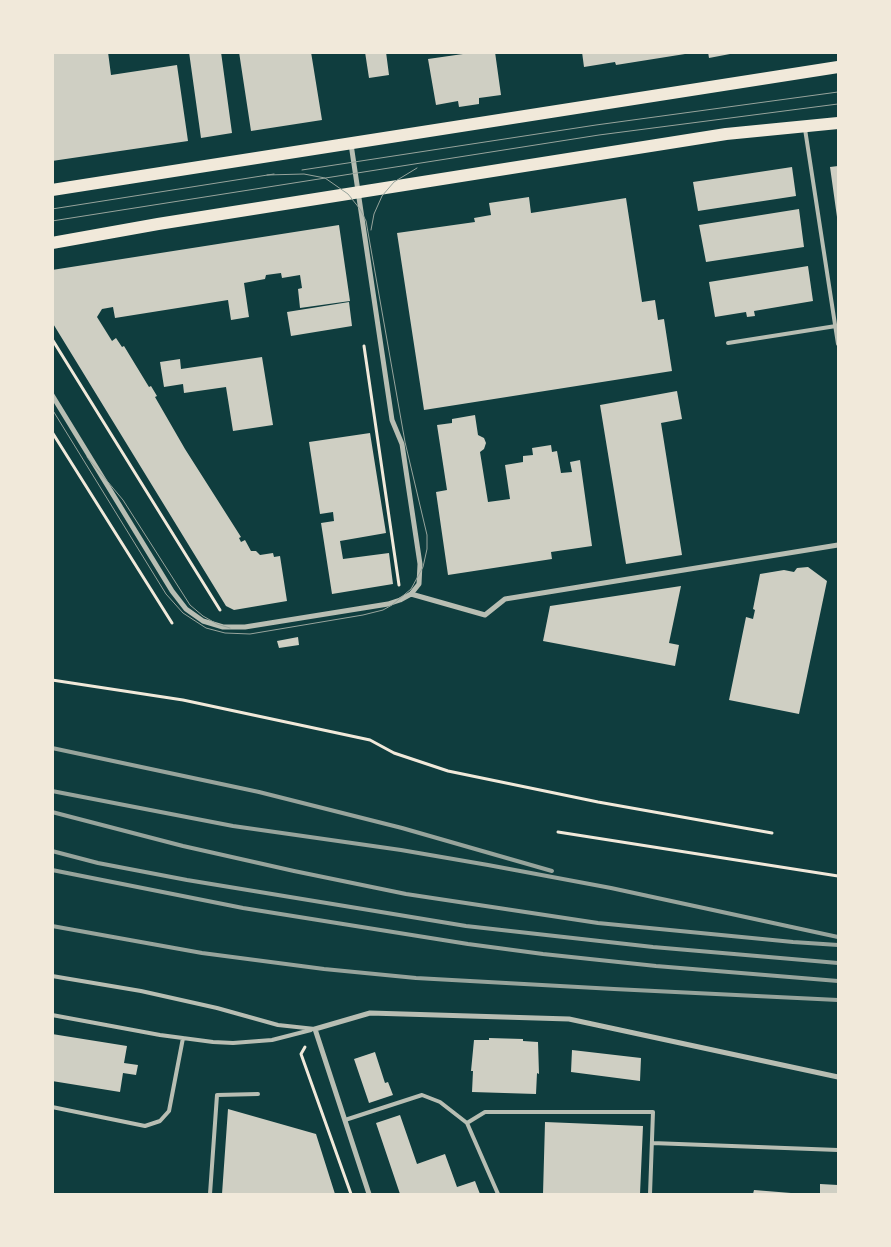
<!DOCTYPE html>
<style>
body{margin:0}
#map{position:relative;width:891px;height:1247px;overflow:hidden;background:#0f3d3e;font-family:"Times New Roman",serif}
canvas{display:block}
.frame{position:absolute;inset:0;border:54px solid #f1e9da;pointer-events:none}
</style>
<div id="map">
<canvas width="891" height="1247"></canvas>
<div class="frame"></div>
</div>
<script>
const ctx = document.querySelector('canvas').getContext('2d');
ctx.lineJoin = 'round';
function paint(path, color) { ctx.fillStyle = color; ctx.fill(path, 'evenodd'); }
const shape = rows => new Path2D(rows.map(r => 'M' + r).join(''));
function stroke(path, color, width, dash) { ctx.strokeStyle = color; ctx.lineWidth = width; ctx.lineCap = dash ? 'butt' : 'round'; ctx.setLineDash(dash || []); ctx.stroke(path); }
paint(shape([
 [52,52,108,52,111,75,177,65,188,141,52,161],
 [189,52,221,52,232,133,201,138],
 [239,52,311,52,322,120,251,131],
 [365,52,386,52,389,75,369,78],
 [477,52,495,52,501,95,479,98,479,104,459,107,458,101,436,105,428,59],
 [582,52,685,52,685,54,616,65,615,62,584,67],
 [708,52,730,52,730,54,709,58],
 [838,166,838,217,837,217,830,167],
 [792,167,796,196,698,211,693,182],
 [529,197,531,213,626,198,642,302,655,300,658,320,664,319,672,371,424,410,397,233,475,222,474,218,491,215,489,203],
 [799,209,804,247,706,262,699,225],
 [339,225,350,301,300,308,298,289,302,288,300,275,282,278,281,273,266,275,265,279,244,283,249,317,231,320,228,300,115,318,113,307,102,309,97,317,112,341,116,338,122,347,124,346,149,387,151,386,157,396,155,397,185,449,241,537,239,538,241,542,245,540,251,551,256,551,260,555,273,553,274,557,280,556,287,601,234,610,226,606,52,322,52,270],
 [808,266,813,301,754,311,755,316,747,317,746,312,715,317,709,282],
 [349,302,352,326,291,336,287,312],
 [262,357,273,425,233,431,226,387,184,393,183,384,164,387,160,362,180,359,181,369],
 [677,391,682,419,661,423,682,555,626,564,600,405],
 [475,415,478,435,484,438,486,443,484,449,480,452,488,502,510,499,505,465,523,462,523,456,533,455,532,448,551,445,552,452,557,451,561,473,572,472,570,462,580,460,592,546,551,552,552,559,448,575,436,492,447,490,437,425,452,423,452,419],
 [370,433,386,533,340,541,343,559,389,553,393,584,332,594,321,523,334,521,333,512,320,514,309,442],
 [808,567,827,581,799,714,729,700,746,617,753,619,755,610,753,609,760,574,784,570,794,572,797,568],
 [681,586,669,643,679,645,675,666,543,641,550,606],
 [298,637,299,645,279,648,277,641],
 [52,1034,127,1046,124,1063,138,1065,136,1075,123,1073,120,1092,52,1081],
 [489,1038,523,1039,523,1041,538,1042,539,1074,537,1073,536,1094,472,1092,473,1071,471,1071,474,1040,489,1040],
 [572,1050,641,1058,640,1081,571,1072],
 [375,1052,385,1083,388,1082,393,1095,369,1103,354,1059],
 [228,1109,316,1134,335,1194,222,1194],
 [400,1115,417,1164,445,1154,457,1187,475,1181,480,1194,400,1194,376,1123],
 [545,1122,643,1126,640,1194,543,1194],
 [820,1184,838,1185,838,1194,820,1194],
 [754,1190,791,1193,791,1194,753,1194]
]), '#cfcfc3');
stroke(shape([
 [52,339,220,610],
 [364,346,399,585],
 [52,432,172,623],
 [52,680,183,700,370,740,394,753,448,771,598,802,772,833],
 [558,832,838,876],
 [305,1047,301,1054,351,1194]
]), '#f1e9da', 3);
stroke(shape([
 [805,129,838,344],
 [728,343,836,326],
 [52,976,141,991,217,1008,278,1025,315,1029],
 [52,1015,160,1035,213,1042,233,1043,272,1040,311,1030],
 [52,1107,145,1126,160,1121,169,1111,183,1038],
 [345,1120,422,1095,440,1102,467,1123,498,1194],
 [467,1123,485,1112,653,1112,650,1194],
 [652,1143,838,1150],
 [210,1194,217,1095,258,1094]
]), '#b8beb3', 4);
stroke(shape([
 [52,395,172,591,186,609,203,621,223,627,245,627,388,604,400,600,411,594,419,584,420,564,402,444,392,420,351,144],
 [411,594,485,615,505,599,838,545],
 [369,1194,315,1029,370,1013,569,1019,838,1077]
]), '#b8beb3', 5);
stroke(shape([
 [52,190,838,67],
 [52,243,158,224,726,134,838,123]
]), '#f1e9da', 12);
stroke(shape([
 [302,170,596,125,838,92],
 [52,209,274,174],
 [52,221,599,135,838,104],
 [371,230,374,214,382,196,394,182,417,168],
 [52,409,166,594,183,613,206,628,225,633,250,634,363,615,383,610,392,605,411,589,423,567,427,549,427,535,405,442,366,221,360,209,348,194,325,178,304,174,267,175],
 [87,457,123,500,190,605,203,616,217,624,230,628]
]), '#97a49c', 1);
stroke(shape([
 [52,748,259,792,402,828,552,871],
 [52,791,233,826,401,850,488,865,611,888,838,937],
 [52,812,183,846,294,871,406,894,598,923,793,942,838,945],
 [52,851,98,863,187,880,466,926,653,947,838,963],
 [52,870,243,908,468,944,543,954,656,966,838,981],
 [52,926,202,953,324,969,416,978,614,989,838,1000]
]), '#97a49c', 4);
</script>
